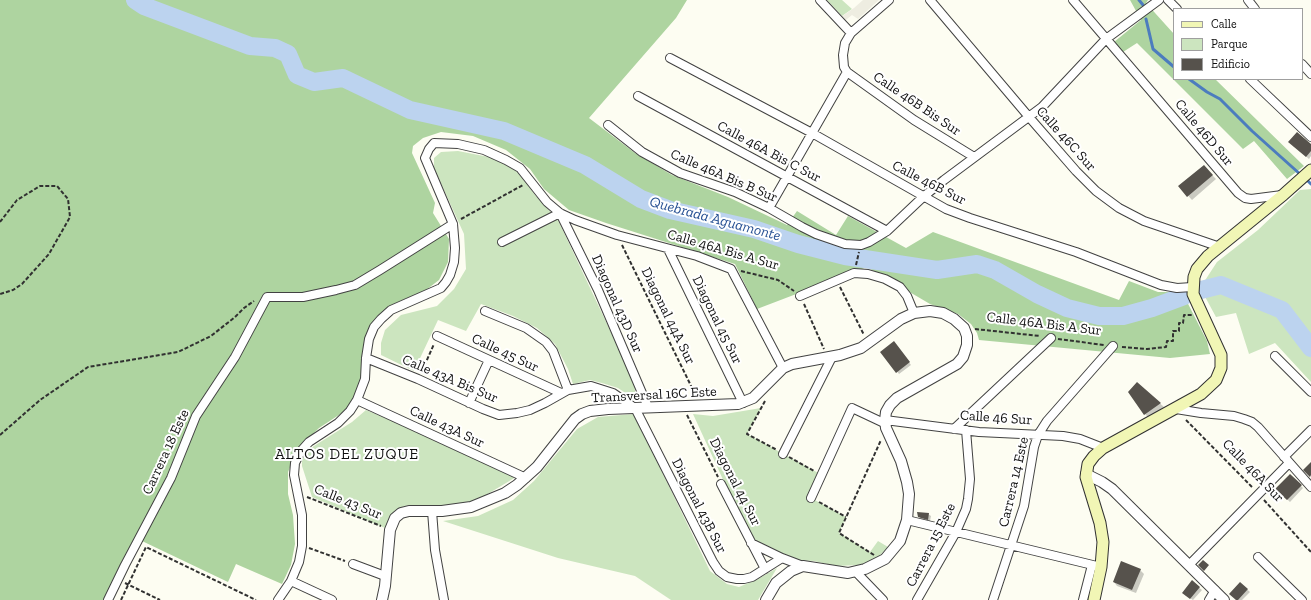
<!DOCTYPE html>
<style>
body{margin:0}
#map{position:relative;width:1311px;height:600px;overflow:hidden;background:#fdfdf2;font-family:"Zilla Slab",serif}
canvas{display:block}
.legend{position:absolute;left:1173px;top:8px;width:130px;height:72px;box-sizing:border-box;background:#fff;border:1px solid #9f9f9f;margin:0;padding:5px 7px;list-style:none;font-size:12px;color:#0f0f0f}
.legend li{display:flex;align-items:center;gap:8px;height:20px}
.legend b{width:20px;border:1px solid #9f9f9f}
</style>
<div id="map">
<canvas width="1311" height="600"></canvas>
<ul class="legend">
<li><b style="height:5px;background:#f1f6b5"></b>Calle</li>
<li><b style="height:11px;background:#cce5bf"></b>Parque</li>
<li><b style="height:11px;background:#56524c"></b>Edificio</li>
</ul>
</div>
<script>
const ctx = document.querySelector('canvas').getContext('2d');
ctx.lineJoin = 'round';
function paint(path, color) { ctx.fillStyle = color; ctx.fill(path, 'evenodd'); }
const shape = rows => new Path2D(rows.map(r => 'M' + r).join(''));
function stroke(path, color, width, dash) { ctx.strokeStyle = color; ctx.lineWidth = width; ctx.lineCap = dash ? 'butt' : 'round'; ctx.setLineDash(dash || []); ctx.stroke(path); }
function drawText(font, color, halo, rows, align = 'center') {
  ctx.font = font + ' "Zilla Slab",serif'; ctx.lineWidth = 4; ctx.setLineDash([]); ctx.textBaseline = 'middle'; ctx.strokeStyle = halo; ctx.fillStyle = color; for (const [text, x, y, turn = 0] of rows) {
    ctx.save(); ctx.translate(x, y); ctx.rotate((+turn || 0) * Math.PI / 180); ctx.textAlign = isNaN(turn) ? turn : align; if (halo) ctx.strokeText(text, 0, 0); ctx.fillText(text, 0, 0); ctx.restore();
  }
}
paint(shape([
 [827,0,842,0,852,9,842,16],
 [458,151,494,158,518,172,535,195,558,220,634,381,636,400,618,388,602,383,590,380,573,384,568,369,555,344,537,328,513,316,481,304,466,331,438,320,414,371,381,355,381,343,385,330,401,315,437,306,454,289,466,269,464,234,434,168,434,158,441,152],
 [1311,189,1311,382,1275,343,1249,354,1236,313,1216,317,1203,293,1202,285,1217,262,1258,230,1300,190],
 [761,408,747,434,822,475,811,498,846,517,839,533,870,552,878,541,888,547,875,560,859,565,836,566,814,561,791,560,752,543,693,414,713,416],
 [366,410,433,438,516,477,481,498,467,503,441,506,415,505,404,506,397,510,388,521,385,528,312,497,302,466,302,459,306,452,314,446,352,422],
 [634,414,710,571,727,584,739,587,758,579,777,568,758,600,671,600,635,576,558,558,443,521,478,516,513,500,534,481,577,429,598,417]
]), '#cce5bf');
paint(shape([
 [0,0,687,0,676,18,589,118,635,153,672,175,728,197,787,225,797,211,836,235,848,216,906,248,933,232,1119,300,1129,281,1158,292,1182,292,1207,341,1210,354,1170,358,979,340,977,333,971,324,958,314,930,304,867,267,757,309,735,264,606,223,569,210,544,189,530,169,506,150,473,136,441,132,423,138,413,146,412,153,435,203,433,213,449,239,448,262,439,280,426,290,391,305,374,321,363,359,360,388,348,409,319,428,298,449,288,472,288,494,293,515,295,544,291,565,282,584,236,564,228,582,142,541,113,600,0,600],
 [1130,0,1148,0,1146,3,1174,34,1174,79,1215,79,1304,166,1287,179,1254,141,1243,149,1137,43,1123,52,1114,42,1141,20]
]), '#aed4a0');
paint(shape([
 [863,0,879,0,858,19,852,15,842,23,838,19,854,8]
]), '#eeede1');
paint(shape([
 [1290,142,1311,146,1311,156,1309,159],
 [1207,170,1216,179,1192,200,1180,187],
 [896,345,911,365,899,374,882,352],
 [1137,383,1164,407,1149,418,1145,414],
 [1290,475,1303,488,1290,502,1277,489],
 [928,514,931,516,930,521,921,519,919,516],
 [1140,570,1144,574,1136,593,1117,586,1114,582],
 [1192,582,1202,590,1193,600,1185,595],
 [1240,583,1250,592,1242,600,1237,600]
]), '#0003');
stroke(shape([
 [1139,0,1143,5],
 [1146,19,1153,49,1174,67],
 [1189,79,1207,92,1220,99,1252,131,1301,175],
 [1306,179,1311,184]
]), '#4c7cbe', 3);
stroke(shape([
 [135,0,144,6,250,46,275,48,288,54,297,75,314,82,343,78,410,110,504,131,585,165,641,199,670,210,754,229,798,244,845,256,937,270,977,264,995,270,1037,294,1067,308,1099,316,1123,316,1152,308,1184,296],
 [1201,290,1221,285,1282,310,1311,348]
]), '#bcd3ef', 18);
paint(shape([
 [1297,132,1311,144,1311,151,1306,157,1288,142],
 [1204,165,1213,175,1187,197,1178,186],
 [894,341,910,362,896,373,880,352],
 [1137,382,1161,403,1144,415,1128,392],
 [1311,462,1311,475,1310,477,1303,470],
 [1290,474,1302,485,1287,500,1275,489],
 [917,512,929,513,928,520,918,517],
 [1203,560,1209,565,1204,571,1198,565],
 [1121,561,1141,569,1132,590,1113,582],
 [1192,580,1200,587,1190,599,1182,593],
 [1240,582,1248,589,1238,600,1236,600,1229,594]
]), '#56524c');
const minor = shape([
 [820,0,851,33],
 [930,0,1029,117,1076,171,1096,191,1119,208,1144,221,1220,247],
 [1073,0,1238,193,1245,198,1251,199,1282,195],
 [1168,0,1177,9],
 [1248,0,1255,9],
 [670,58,812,133,946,209,970,218,1076,252,1161,285,1177,288,1192,287],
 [1302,64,1311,74],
 [847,72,914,120,974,157],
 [1250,79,1311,137],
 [638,96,887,231],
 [608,125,642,152,680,173,735,192,769,208,802,227,816,234,845,244,861,245,869,242,887,231,923,197,944,180,1042,107,1106,39,1159,0],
 [769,208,847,72,844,67,843,55,845,43,851,33,889,0],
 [502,242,560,213,598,290,648,407],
 [668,249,743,403],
 [800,296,854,273,868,274,885,279,900,287,907,296,914,313],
 [485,311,526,328,546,342,553,351,568,390],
 [437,336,561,393],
 [1275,356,1311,392],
 [366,358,418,379,483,409,499,415,517,413,530,410,545,403,568,390,591,386,613,393,635,408,713,562,719,571,727,577,737,579,744,579,752,577,782,558,803,566],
 [357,400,526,478],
 [469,403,489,360],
 [1176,409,1201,413,1234,416,1244,419,1252,422,1258,427,1311,487],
 [885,420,979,432,1063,436,1080,439,1103,448],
 [954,429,1051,338],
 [783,454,832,357],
 [1284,457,1311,430],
 [721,484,765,569],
 [811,498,852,408,886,424],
 [432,511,435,550,444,600],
 [907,520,1101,567],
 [751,543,782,558],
 [1258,557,1302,600],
 [353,564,385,576],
 [1189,565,1289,463],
 [856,572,883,600],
 [291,581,332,600],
 [108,600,125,565,171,478,196,416,235,357,267,297,303,297,336,290,355,285,380,270,453,224],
 [278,600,291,581,299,562,302,546,302,515,294,475,295,463,301,451,309,442,338,423,350,411,357,400,365,379,366,358,369,339,374,327,381,319,391,310,441,288,446,282,450,275,454,262,455,248,453,224,425,158,429,149,434,143,458,144,484,150,506,160,520,168,547,202,560,213,575,220,617,235,697,256,731,269,783,368],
 [917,600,956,532,966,509,968,499,970,479,966,430],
 [993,600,1024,506,1034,447,1038,435,1047,421,1113,346],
 [1083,600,1092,565],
 [1209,600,1215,590]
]);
const tertiary = shape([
 [1086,474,1102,482,1112,489,1224,600],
 [382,600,385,586,390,530,395,518,401,513,409,511,442,511,471,507,505,493,517,485,537,467,575,419,582,414,590,411,608,409,738,404,753,398,783,368,792,364,840,355,861,348,901,319,914,313,930,311,943,313,954,319,964,328,967,336,967,345,963,357,957,364,897,398,890,405,886,412,885,420,886,428,901,461,907,482,909,494,907,520,900,541,885,559,865,569,848,573,803,566,791,571,776,583,766,600]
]);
const secondary = shape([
 [1094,600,1101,567,1103,542,1100,523,1086,477,1088,464,1094,456,1103,448,1201,394,1216,380,1221,368,1221,355,1193,294,1194,277,1197,269,1208,256,1283,195,1311,170]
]);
stroke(minor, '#424242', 10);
stroke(tertiary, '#424242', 12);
stroke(secondary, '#313131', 13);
stroke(shape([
 [461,219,523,185],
 [0,222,17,200,40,186,57,186,68,199,70,217,49,254,22,284,13,290,0,294],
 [622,245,696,396],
 [856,265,859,252],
 [741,271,778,280,794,291],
 [840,287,864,335],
 [804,304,824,349],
 [975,329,1040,336],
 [1058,339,1104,345],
 [1122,347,1147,349,1166,347,1167,341,1173,341,1173,331,1179,331,1179,323,1183,323,1184,315,1193,315],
 [422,371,434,344],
 [765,401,747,434,777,450],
 [687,415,718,477],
 [1186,420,1253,488],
 [0,435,40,400,88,367,178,352,211,336,235,317,244,308,254,301],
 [789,457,814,471],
 [307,497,381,526],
 [1264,500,1311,552],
 [819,502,846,517],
 [309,548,345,561],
 [874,555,839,533,881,440],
 [125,583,160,600],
 [121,600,146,547,256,600]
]), '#313131', 2, [4, 2]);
stroke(minor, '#fff', 8);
stroke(tertiary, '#fff', 10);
stroke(secondary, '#f1f6b5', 11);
drawText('14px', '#0f0f0f', '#fff', [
 ["Calle 46B Bis Sur",917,104,34],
 ["Calle 46D Sur",1204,133,50],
 ["Calle 46C Sur",1066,139,48],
 ["Calle 46A Bis C Sur",769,152,28],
 ["Calle 46A Bis B Sur",724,176,23],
 ["Calle 46B Sur",929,183,27],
 ["Calle 46A Bis A Sur",723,250,16],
 ["Diagonal 43D Sur",617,304,66],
 ["Diagonal 44A Sur",668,316,64],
 ["Diagonal 45 Sur",717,320,64],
 ["Calle 46A Bis A Sur",1044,324,7],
 ["Calle 45 Sur",505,353,25],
 ["Calle 43A Bis Sur",450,379,23],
 ["Transversal 16C Este",654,395,-3],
 ["Calle 46 Sur",996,418,4],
 ["Calle 43A Sur",447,427,25],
 ["Carrera 18 Este",166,452,-65],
 ["Calle 46A Sur",1253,471,46],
 ["Diagonal 44 Sur",735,482,63],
 ["Carrera 14 Este",1014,482,-77],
 ["Calle 43 Sur",348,502,22],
 ["Diagonal 43B Sur",699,506,63],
 ["Carrera 15 Este",931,545,-63]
]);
drawText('italic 15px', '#265093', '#fff', [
 ["Quebrada Aguamonte",715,219,15]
]);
ctx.letterSpacing = '1px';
drawText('15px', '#0f0f0f', '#fff', [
 ["ALTOS DEL ZUQUE",347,455]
]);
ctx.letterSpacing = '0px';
</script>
